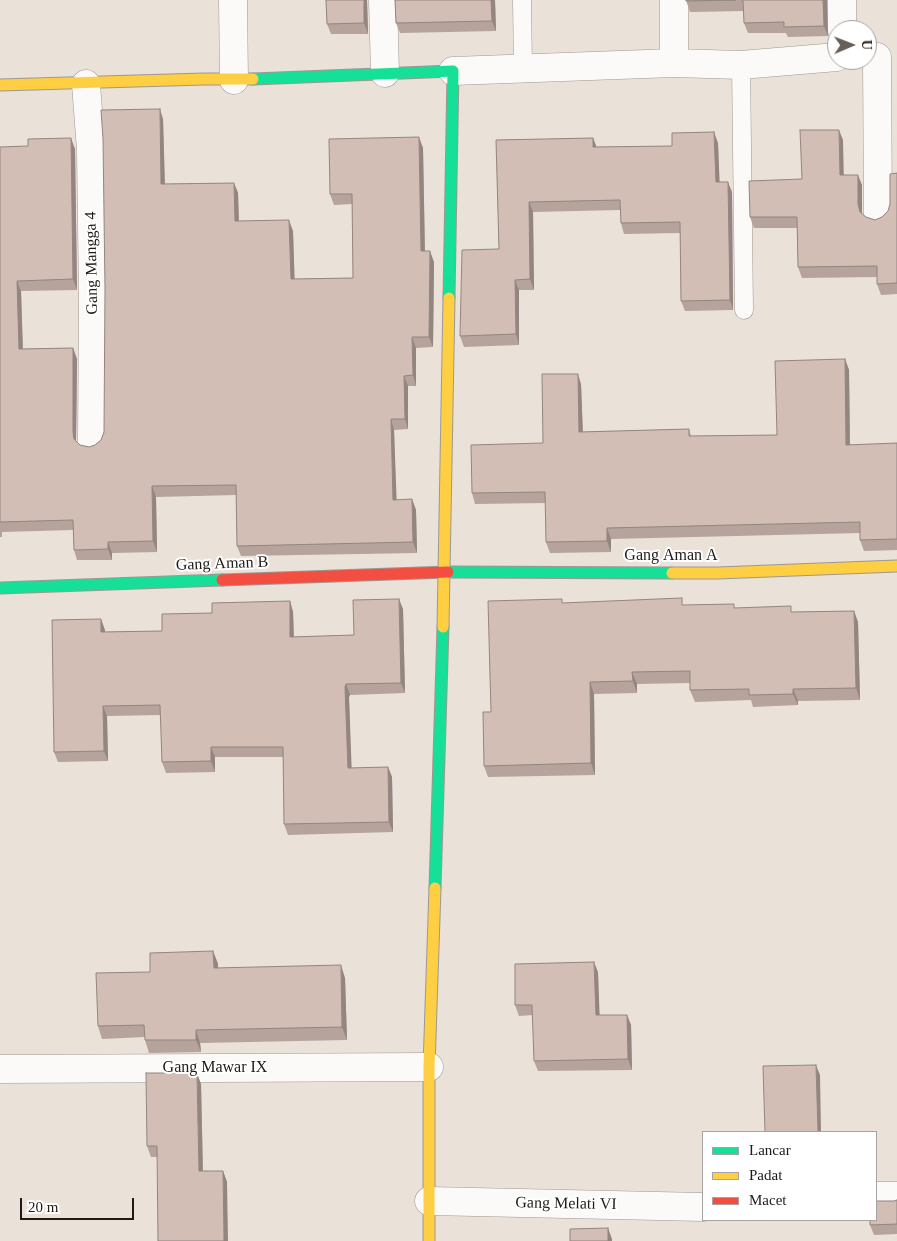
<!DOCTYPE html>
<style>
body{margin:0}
#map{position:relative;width:897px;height:1241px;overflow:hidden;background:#eae1d9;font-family:"Times New Roman",serif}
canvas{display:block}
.legend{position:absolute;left:702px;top:1131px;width:175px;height:90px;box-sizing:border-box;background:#fff;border:1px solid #a6a3a2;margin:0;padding:6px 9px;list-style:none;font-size:15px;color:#201a16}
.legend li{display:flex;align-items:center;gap:10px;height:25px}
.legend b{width:25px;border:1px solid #a6a3a2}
.north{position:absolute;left:827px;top:20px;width:50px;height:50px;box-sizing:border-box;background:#fff;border:1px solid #a6a3a2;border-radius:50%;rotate:89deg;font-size:14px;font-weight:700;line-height:20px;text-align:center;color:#201a16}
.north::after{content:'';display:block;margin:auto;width:18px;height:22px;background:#67605a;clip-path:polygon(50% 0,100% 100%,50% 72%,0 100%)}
.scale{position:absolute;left:20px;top:1198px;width:114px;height:22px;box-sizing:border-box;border:2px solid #201a16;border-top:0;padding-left:6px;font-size:15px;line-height:18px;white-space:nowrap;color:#201a16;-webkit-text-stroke:4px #fff;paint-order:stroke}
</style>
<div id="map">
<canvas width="897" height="1241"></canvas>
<ul class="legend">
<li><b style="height:6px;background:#16e098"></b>Lancar</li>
<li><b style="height:6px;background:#ffcf43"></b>Padat</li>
<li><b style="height:6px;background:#f24e42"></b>Macet</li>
</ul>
<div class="north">U</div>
<div class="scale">20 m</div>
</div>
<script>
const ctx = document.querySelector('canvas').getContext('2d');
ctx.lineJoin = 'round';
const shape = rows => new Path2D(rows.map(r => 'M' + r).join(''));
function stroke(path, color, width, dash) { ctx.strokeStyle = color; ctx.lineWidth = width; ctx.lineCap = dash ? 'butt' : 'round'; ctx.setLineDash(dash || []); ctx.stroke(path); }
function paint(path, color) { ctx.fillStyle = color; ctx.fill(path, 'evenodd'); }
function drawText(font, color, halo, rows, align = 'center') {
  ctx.font = font + ' "Times New Roman",serif'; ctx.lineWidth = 4; ctx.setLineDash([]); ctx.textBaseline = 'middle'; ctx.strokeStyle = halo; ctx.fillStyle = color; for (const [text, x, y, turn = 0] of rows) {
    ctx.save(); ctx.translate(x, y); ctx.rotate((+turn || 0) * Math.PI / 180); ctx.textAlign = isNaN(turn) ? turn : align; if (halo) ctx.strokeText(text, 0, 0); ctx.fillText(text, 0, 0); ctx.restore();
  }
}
const lane = shape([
 [522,0,523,68],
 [741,65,744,310]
]);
const street = shape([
 [233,0,234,80],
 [383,0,385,73],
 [674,0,674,63],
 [842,30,842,0],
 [877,57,878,215],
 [453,71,674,63,741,65,837,57],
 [86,84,91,150,93,300,92,442],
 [0,1069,429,1067],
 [876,1196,897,1196],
 [429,1201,703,1207]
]);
const fast = shape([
 [253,79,453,71,449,298],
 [448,572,672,573],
 [0,588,222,580],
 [435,888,443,627]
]);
const slow = shape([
 [0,85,204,79,253,79],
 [672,573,718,573,897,566],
 [443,627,449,298],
 [429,1241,429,1067,435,888]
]);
const jam = shape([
 [222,580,448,572]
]);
stroke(lane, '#9e9792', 19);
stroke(street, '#9e9792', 29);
stroke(fast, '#9e9792', 13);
stroke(slow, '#9e9792', 13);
stroke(jam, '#9e9792', 13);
stroke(lane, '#fcfaf9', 18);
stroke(street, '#fcfaf9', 28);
stroke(fast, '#16e098', 11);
stroke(slow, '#ffcf43', 11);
stroke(jam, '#f24e42', 11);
paint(shape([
 [326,0,367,0,368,34,331,34,327,24],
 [395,0,495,0,496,31,400,33,396,23],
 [686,0,827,0,828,36,788,37,786,33,748,33,744,23,744,11,690,12],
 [163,119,165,184,234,183,238,193,239,221,293,231,294,279,353,278,352,204,334,205,330,194,423,148,425,251,434,262,433,347,416,348,416,386,408,386,408,429,394,430,396,500,412,499,416,510,417,553,241,556,237,546,236,495,156,497,157,552,112,553,112,560,77,560,74,550,73,530,2,532,2,537,0,537,0,147,75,149,77,290,21,291,23,349,73,348,77,359,76,441,80,445,89,447,95,445,101,440,104,432],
 [593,138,596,147,672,146,718,143,719,182,732,192,733,310,685,311,681,301,680,233,624,234,621,223,620,210,533,212,534,290,519,290,519,345,464,347,460,336,499,249,496,140],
 [843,140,843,175,862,185,862,214,866,217,875,220,882,217,888,211,897,173,897,294,881,295,877,284,877,277,802,278,798,267,797,228,754,228,750,217,802,179],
 [845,359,849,370,850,445,897,443,897,550,864,551,860,540,860,533,611,539,611,552,550,553,546,542,546,503,475,504,472,493,543,443,581,384,583,432,689,429,691,436,777,435],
 [290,601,293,612,294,637,354,635,403,609,405,693,350,695,349,697,351,768,388,767,392,777,393,832,288,835,284,824,283,757,215,757,215,772,166,773,162,762,161,715,107,716,108,761,58,762,54,752,101,619,105,632,162,631,212,613],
 [563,603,684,605,793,612,854,611,858,622,860,700,798,701,798,705,753,707,751,700,695,702,690,690,690,683,637,684,637,693,594,694,595,775,488,777,484,766],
 [213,951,218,964,218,968,345,978,347,1040,200,1043,201,1052,149,1053,145,1040,145,1037,102,1039,98,1026,150,972],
 [598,972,599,1015,627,1015,631,1025,632,1070,538,1071,534,1061,533,1015,519,1016,515,1005],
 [201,1084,203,1171,223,1171,227,1182,157,1157,151,1157,147,1146],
 [897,1200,897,1234,874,1235,870,1225,894,1201]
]), '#b5a39c');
paint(shape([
 [364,0,367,0,368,34,364,23],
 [491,0,495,0,496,31,492,21],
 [823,0,827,0,828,36,824,26],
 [160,109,163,119,165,195,161,184],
 [839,130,843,140,844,186,840,175],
 [714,132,718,143,720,192,716,182],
 [419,137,423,148,425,262,421,251],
 [71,138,75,149,77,290,73,279],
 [593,138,597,148,593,147],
 [858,175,862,185,862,215,860,212,858,204],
 [728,182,732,192,733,310,730,300],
 [234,183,238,193,239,232,235,221],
 [529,202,533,212,534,290,530,279],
 [289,220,293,231,295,290,291,279],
 [430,251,434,262,433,347,429,337],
 [515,280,519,290,519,345,516,334],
 [17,281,21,291,23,360,19,349],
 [412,337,416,348,416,386,413,375],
 [73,348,77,359,76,442,74,439,73,432],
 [845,359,849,370,850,455,846,445],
 [578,374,581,384,583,443,579,432],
 [404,376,408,386,408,429,405,419],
 [391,419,394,430,397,510,393,500],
 [152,486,156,497,157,552,153,541],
 [412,499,416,510,417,553,413,542],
 [607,528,611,539,611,552,607,541],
 [108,542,112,553,112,560,108,549],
 [399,599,403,609,405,693,401,683],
 [290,601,293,612,294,648,290,637],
 [854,611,858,622,860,700,856,688],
 [101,619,105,630,105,642,101,632],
 [632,672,637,684,637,693,633,681],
 [590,682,594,694,595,775,591,763],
 [346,684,350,695,349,697,352,778,348,768,345,687],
 [793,689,798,701,798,705,793,694],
 [103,706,107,716,108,761,104,751],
 [211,747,215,757,215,772,211,761],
 [388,767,392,777,393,832,389,822],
 [213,951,218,964,218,980,214,968],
 [594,962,598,972,600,1026,596,1015],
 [341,965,345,978,347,1040,342,1027],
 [627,1015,631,1025,632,1070,628,1059],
 [196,1030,200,1043,201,1052,196,1040],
 [816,1065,820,1075,821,1132,818,1132],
 [197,1073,201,1084,203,1182,199,1171],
 [223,1171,227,1182,228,1241,224,1241],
 [608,1228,612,1239,612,1241,608,1241]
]), '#93857f');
const building = shape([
 [326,0,364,0,364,23,327,24,326,0],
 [395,0,491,0,492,21,396,23,395,0],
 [686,0,736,0,686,1,686,0],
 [743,0,823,0,824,26,784,27,784,22,744,23,743,0],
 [160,109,161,184,234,183,235,221,289,220,291,279,353,278,352,194,330,194,329,139,419,137,421,251,430,251,429,337,412,337,413,375,404,376,405,419,391,419,393,500,412,499,413,542,237,546,236,485,152,486,153,541,108,542,108,549,74,550,73,520,0,522,0,147,28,146,28,139,71,138,73,279,17,281,19,349,73,348,73,432,74,439,80,445,89,447,95,445,101,440,104,432,105,289,103,139,101,110,160,109],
 [800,130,839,130,840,175,858,175,858,204,860,212,866,217,875,220,882,217,888,211,890,204,890,174,897,173,897,283,877,284,877,266,798,267,797,217,750,217,749,181,802,179,800,130],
 [714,132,716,182,728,182,730,300,681,301,680,222,621,223,620,200,529,202,530,279,515,280,516,334,460,336,462,250,499,249,496,140,593,138,593,147,672,146,672,133,714,132],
 [845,359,846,445,897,443,897,539,860,540,860,522,607,528,607,541,546,542,545,492,472,493,471,445,543,443,542,374,578,374,579,432,689,429,689,436,777,435,775,361,845,359],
 [682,598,682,605,734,604,734,608,791,606,791,612,854,611,856,688,793,689,793,694,749,695,749,689,690,690,690,671,632,672,633,681,590,682,591,763,484,766,483,712,491,712,488,601,562,599,562,603,682,598],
 [399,599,401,683,346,684,345,687,348,768,388,767,389,822,284,824,283,747,211,747,211,761,162,762,160,705,103,706,104,751,54,752,52,620,101,619,101,632,162,631,162,614,212,613,212,603,290,601,290,637,354,635,353,600,399,599],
 [213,951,214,968,341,965,342,1027,196,1030,196,1040,145,1040,144,1025,98,1026,96,973,150,972,150,953,213,951],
 [594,962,596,1015,627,1015,628,1059,534,1061,532,1005,515,1005,515,964,594,962],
 [816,1065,818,1132,765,1132,763,1066,816,1065],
 [146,1073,197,1073,199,1171,223,1171,224,1241,158,1241,157,1146,147,1146,146,1073],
 [897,1200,897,1224,870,1225,870,1220,876,1220,876,1201,894,1201,897,1200],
 [608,1228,608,1241,570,1241,570,1229,608,1228]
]);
paint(building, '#d2beb5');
stroke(building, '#93857f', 1);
drawText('16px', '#201a16', '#fff', [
 ["Gang Mangga 4",92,263,-91],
 ["Gang Aman A",671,556],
 ["Gang Aman B",222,564,-2],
 ["Gang Mawar IX",215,1068],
 ["Gang Melati VI",566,1204,1]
]);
</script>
